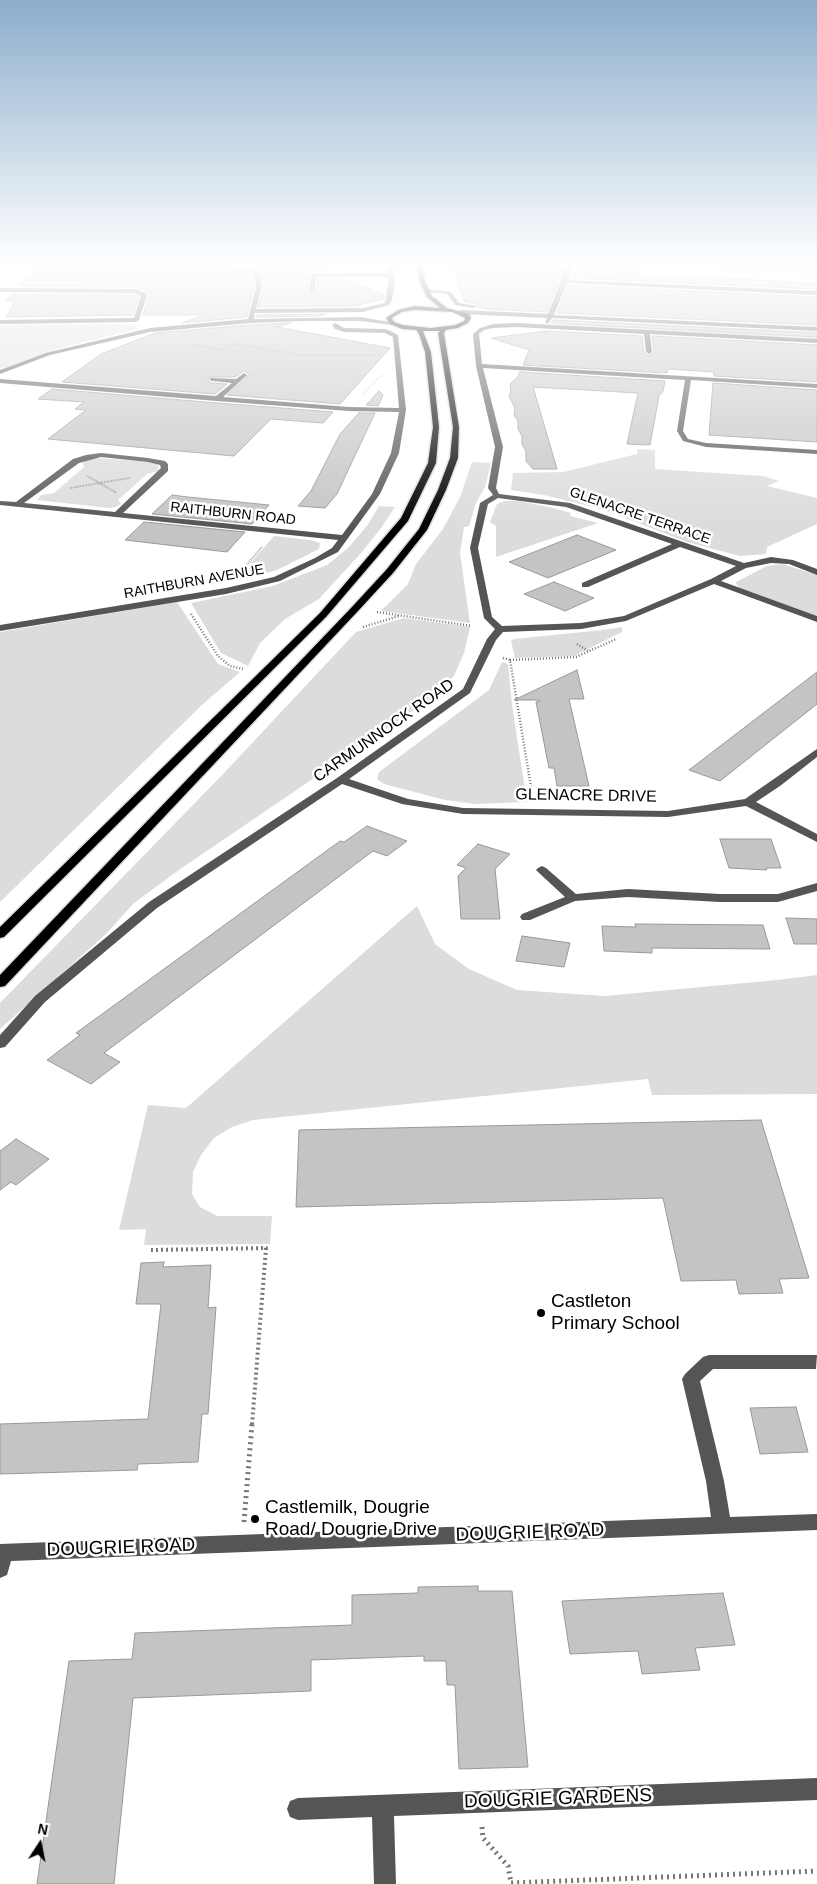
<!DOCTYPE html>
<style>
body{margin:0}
#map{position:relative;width:817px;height:1884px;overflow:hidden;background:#fff;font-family:Helvetica,sans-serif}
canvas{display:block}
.north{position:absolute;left:15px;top:1819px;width:50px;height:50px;-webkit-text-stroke:4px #fff;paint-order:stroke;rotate:11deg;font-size:14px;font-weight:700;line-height:20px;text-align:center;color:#000}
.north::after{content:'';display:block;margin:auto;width:18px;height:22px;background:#000;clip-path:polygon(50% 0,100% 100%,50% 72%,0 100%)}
</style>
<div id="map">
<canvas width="817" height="1884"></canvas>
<div class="north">N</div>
</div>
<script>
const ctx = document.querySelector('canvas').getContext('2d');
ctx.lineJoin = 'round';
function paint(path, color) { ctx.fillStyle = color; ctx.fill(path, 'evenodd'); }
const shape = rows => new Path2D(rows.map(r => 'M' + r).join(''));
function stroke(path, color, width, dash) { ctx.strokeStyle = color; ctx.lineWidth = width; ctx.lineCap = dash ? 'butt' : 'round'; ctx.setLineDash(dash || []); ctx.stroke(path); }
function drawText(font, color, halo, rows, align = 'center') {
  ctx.font = font + ' Helvetica,sans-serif'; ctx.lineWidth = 5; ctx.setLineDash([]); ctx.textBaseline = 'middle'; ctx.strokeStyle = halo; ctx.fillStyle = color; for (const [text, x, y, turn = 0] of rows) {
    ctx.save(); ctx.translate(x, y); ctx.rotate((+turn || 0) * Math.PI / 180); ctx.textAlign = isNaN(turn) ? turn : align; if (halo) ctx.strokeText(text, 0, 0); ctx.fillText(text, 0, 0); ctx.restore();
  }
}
paint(shape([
 [635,264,817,264,817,276,638,268],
 [567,320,817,332,817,339,576,326,565,325],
 [110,324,134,326,138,329,64,347,0,369,0,325],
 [637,449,655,450,655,469,763,476,779,481,767,486,817,498,817,524,767,547,766,554,740,556,687,542,605,510,544,495,511,490,513,473,563,472,637,454],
 [98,458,151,462,158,465,158,471,147,474,118,500,121,504,116,507,109,508,37,500,41,495,54,493,84,467,82,463,87,460],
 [472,462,491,463,485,487,476,503,469,526,464,527,460,553,470,623,381,611,408,584,416,564,443,529,460,497],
 [504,501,518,501,554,508,571,513,570,516,598,523,496,557,496,526,490,522,497,504],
 [379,506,395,507,381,528,361,553,319,599,285,619,260,643,248,666,221,653,191,603,273,586,327,565,348,548,367,526],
 [274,536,310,540,320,543,319,549,277,570,246,579,236,580],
 [782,564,817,575,817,616,740,588,736,584,736,582,767,566],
 [177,602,218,664,240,672,203,704,0,902,0,632],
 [404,618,470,627,464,653,454,676,430,699,176,872,133,904,106,934,0,1029,0,1003,225,772,356,632],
 [622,627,622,632,574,656,515,658,511,641,514,639,603,630],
 [502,662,508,664,512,705,527,802,476,804,445,800,384,784,377,779,379,772,489,690],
 [417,906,435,944,469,969,517,990,605,996,777,980,817,975,817,1094,652,1095,648,1079,253,1120,232,1127,214,1138,201,1155,193,1172,192,1194,200,1207,217,1216,272,1216,270,1244,144,1245,146,1229,119,1230,148,1105,186,1108]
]), '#dcdcdc');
const building = shape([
 [202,264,309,264,327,271,314,271,310,273,307,289,311,293,317,289,318,279,346,279,384,295,384,299,355,306,258,307,264,288,263,277,258,271,239,265,202,264],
 [453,264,565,264,547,312,485,309,478,307,477,304,465,302,458,286,453,264],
 [575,264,633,264,638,274,817,283,817,289,571,278,575,264],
 [34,268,158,268,239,273,252,276,254,288,247,317,182,323,204,315,143,315,149,295,146,291,137,287,18,286,34,268],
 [568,285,817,297,817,325,557,313,568,285],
 [12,294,135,295,139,297,133,315,6,317,15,301,6,301,12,294],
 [325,314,319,316,256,317,257,315,325,314],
 [553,320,817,333,817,337,551,323,553,320],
 [291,323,277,327,390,348,340,404,227,395,248,376,248,373,244,371,235,377,209,377,208,380,211,383,227,384,215,394,62,382,101,354,155,333,250,325,291,323],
 [547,331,642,336,644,352,648,356,654,352,652,336,817,345,817,382,714,376,714,372,668,369,667,373,523,365,529,350,491,338,547,331],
 [520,372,665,381,663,391,659,396,650,445,627,444,638,393,533,387,557,469,533,469,526,461,526,451,522,444,522,436,518,429,518,421,514,415,515,408,509,396,511,391,510,384,517,378,520,372],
 [713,383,817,390,817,442,709,435,713,383],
 [52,389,217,403,333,412,323,423,271,419,234,456,48,439,86,410,75,409,84,402,38,399,52,389],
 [379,391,383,395,378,406,366,405,379,391],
 [359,413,375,413,337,494,325,508,298,506,311,491,340,434,359,413],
 [172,495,188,497,269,505,252,524,152,514,172,495],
 [144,522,245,532,227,552,125,540,144,522],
 [577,535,616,550,548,578,509,562,577,535],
 [554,582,594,598,565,611,524,594,554,582],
 [577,670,584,699,569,699,589,786,557,786,554,768,549,768,536,702,540,701,540,700,514,700,577,670],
 [817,672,817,704,720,781,689,770,817,672],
 [367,826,407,841,387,856,373,851,104,1053,120,1062,91,1084,47,1060,80,1035,76,1033,340,841,344,842,367,826],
 [720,839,771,839,781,868,766,868,767,870,729,868,720,839],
 [478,844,510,854,495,869,500,919,461,919,458,876,466,868,457,865,478,844],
 [786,918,817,919,817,944,794,944,786,918],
 [635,924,763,925,770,949,652,948,652,953,604,951,602,926,636,927,635,924],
 [522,936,570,943,564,967,516,961,522,936],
 [761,1120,809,1278,779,1279,783,1293,739,1294,736,1280,681,1281,663,1198,296,1207,299,1130,761,1120],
 [16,1139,49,1159,16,1185,11,1182,0,1190,0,1151,16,1139],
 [164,1262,163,1267,211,1265,208,1308,216,1307,208,1414,202,1414,198,1462,138,1464,137,1470,0,1474,0,1424,148,1419,161,1304,136,1304,141,1263,164,1262],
 [796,1407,808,1452,760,1454,750,1408,796,1407],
 [478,1586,478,1591,512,1591,528,1767,459,1769,455,1685,447,1685,446,1661,424,1661,424,1656,311,1660,311,1691,133,1698,114,1884,37,1884,69,1661,132,1659,135,1633,352,1625,352,1595,418,1593,418,1587,478,1586],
 [723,1593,735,1645,695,1648,700,1670,642,1674,638,1651,570,1654,562,1601,723,1593]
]);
paint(building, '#c4c4c4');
stroke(building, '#999', 1);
const major = shape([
 [417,264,422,264,425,281,432,296,447,308,469,314,471,318,468,323,458,328,446,330,444,333,459,427,458,458,446,490,427,530,393,573,358,611,5,986,0,987,0,975,352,607,387,569,419,529,438,490,450,458,453,427,438,333,440,331,423,331,431,352,439,427,436,463,408,521,326,617,4,937,0,938,0,927,320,613,401,518,428,463,433,427,425,352,419,334,416,330,402,329,390,324,386,318,398,310,415,306,440,308,427,297,419,281,417,264],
 [415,310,452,312,465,318,464,321,455,325,431,328,403,325,394,322,392,318,402,312,415,310]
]);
stroke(major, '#dbdbdb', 3);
stroke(shape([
 [189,344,221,350,235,344,299,355,380,355],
 [363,394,380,376,384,376]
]), '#777', 1, [0.5, 1]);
stroke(shape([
 [87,476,117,493],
 [70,488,130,478],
 [244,568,262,547]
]), '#777', 2, [0.5, 1]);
stroke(shape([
 [377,612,472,626],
 [191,614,218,656,230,666,243,669],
 [363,627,399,616],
 [577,644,588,651],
 [503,658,510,660,531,787],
 [510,660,576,657,616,639]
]), '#777', 2.5, [1, 2]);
stroke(shape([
 [530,786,532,796]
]), '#777', 3, [1, 2.5]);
stroke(shape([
 [151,1250,266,1248,252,1425]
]), '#777', 4, [2, 3]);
stroke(shape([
 [244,1522,252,1424],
 [482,1827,483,1838,508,1866,511,1883,817,1871]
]), '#777', 5, [2, 4]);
paint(shape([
 [157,264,239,267,257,272,261,277,262,288,256,309,363,308,385,303,389,277,316,277,315,289,312,291,309,289,311,275,314,273,388,273,387,264,392,264,395,281,392,300,389,305,363,312,255,313,254,319,361,317,395,323,392,325,361,321,305,321,250,323,150,332,50,355,0,374,0,370,46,353,150,328,248,319,256,288,255,277,253,274,239,271,159,266,157,264],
 [567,264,573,264,568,280,817,291,817,295,567,283,554,315,817,327,817,331,552,318,548,324,545,322,547,318,461,314,458,312,461,310,548,314,567,264],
 [0,288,136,289,145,293,147,296,139,320,136,322,0,324,0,320,134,318,141,296,135,293,0,292,0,288],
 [428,289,451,292,459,303,477,306,474,308,455,305,447,294,426,292,428,289],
 [335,323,344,328,386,329,398,335,406,410,399,453,380,494,338,552,280,581,226,594,0,631,0,625,226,588,274,577,315,558,332,548,338,540,0,505,0,501,16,502,73,459,86,455,101,453,148,458,165,461,168,464,168,471,123,513,342,535,372,494,391,453,399,412,349,411,217,401,0,383,0,379,216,396,232,383,212,381,210,380,210,378,236,379,244,373,247,375,246,376,223,397,349,407,399,408,393,337,385,333,344,332,335,329,332,325,335,323],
 [101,457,148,462,160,465,161,468,115,512,24,503,79,463,101,457],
 [517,323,817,339,817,343,650,334,652,352,649,354,646,352,644,334,517,327,493,328,484,330,479,334,482,364,817,384,817,388,691,380,683,431,688,439,706,443,817,450,817,454,706,447,683,441,677,431,685,380,483,368,503,447,496,488,499,494,570,503,744,563,771,557,793,560,817,569,817,575,789,564,771,563,746,568,721,581,817,616,817,622,714,584,626,621,581,629,503,632,496,640,470,693,349,779,408,799,463,808,668,811,745,799,817,749,817,757,780,786,756,802,817,834,817,842,746,806,668,817,463,814,402,804,342,784,157,908,45,1002,5,1047,0,1048,0,1035,35,996,149,902,337,778,463,689,487,639,495,629,484,618,470,548,480,503,493,495,488,488,495,447,476,366,473,334,480,328,493,324,517,323],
 [498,498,566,507,672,544,582,583,582,587,588,587,680,547,736,566,711,579,624,616,581,623,502,626,492,617,478,548,488,504,498,498],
 [542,866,546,868,576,894,628,889,720,894,778,894,817,883,817,891,778,902,720,902,628,897,575,901,530,920,522,920,520,917,522,914,565,897,538,872,536,870,538,868,542,866],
 [709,1355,817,1355,816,1369,713,1369,700,1381,724,1481,730,1517,817,1514,817,1530,11,1561,7,1575,0,1578,0,1544,711,1517,706,1481,682,1379,685,1374,703,1357,709,1355],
 [817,1778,817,1800,394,1816,396,1884,374,1884,372,1817,298,1820,290,1817,287,1809,290,1801,298,1798,817,1778]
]), '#555');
paint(major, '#000');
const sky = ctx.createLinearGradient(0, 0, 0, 528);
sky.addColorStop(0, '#8cadcc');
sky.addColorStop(0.5, '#fff');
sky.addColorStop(1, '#ffffff00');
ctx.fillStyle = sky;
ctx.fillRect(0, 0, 817, 528);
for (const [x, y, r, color] of [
 [541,1313,5,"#000"],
 [255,1519,5,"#000"]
]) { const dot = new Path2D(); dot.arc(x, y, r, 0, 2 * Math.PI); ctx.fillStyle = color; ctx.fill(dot); stroke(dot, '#fff', 2); }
drawText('14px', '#000', '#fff', [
 ["RAITHBURN ROAD",233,514,6],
 ["GLENACRE TERRACE",640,516,19],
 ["RAITHBURN AVENUE",194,582,-10]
]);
drawText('16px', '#000', '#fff', [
 ["CARMUNNOCK ROAD",384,731,-35],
 ["GLENACRE DRIVE",586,796,1]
]);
drawText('19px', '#000', '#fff', [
 ["Castleton",551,1302],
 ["Primary School",551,1324],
 ["Castlemilk, Dougrie",265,1508],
 ["Road/ Dougrie Drive",265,1530]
], 'left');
drawText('19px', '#000', '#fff', [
 ["DOUGRIE ROAD",530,1533,-2],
 ["DOUGRIE ROAD",121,1548,-2],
 ["DOUGRIE GARDENS",558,1799,-2]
]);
</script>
